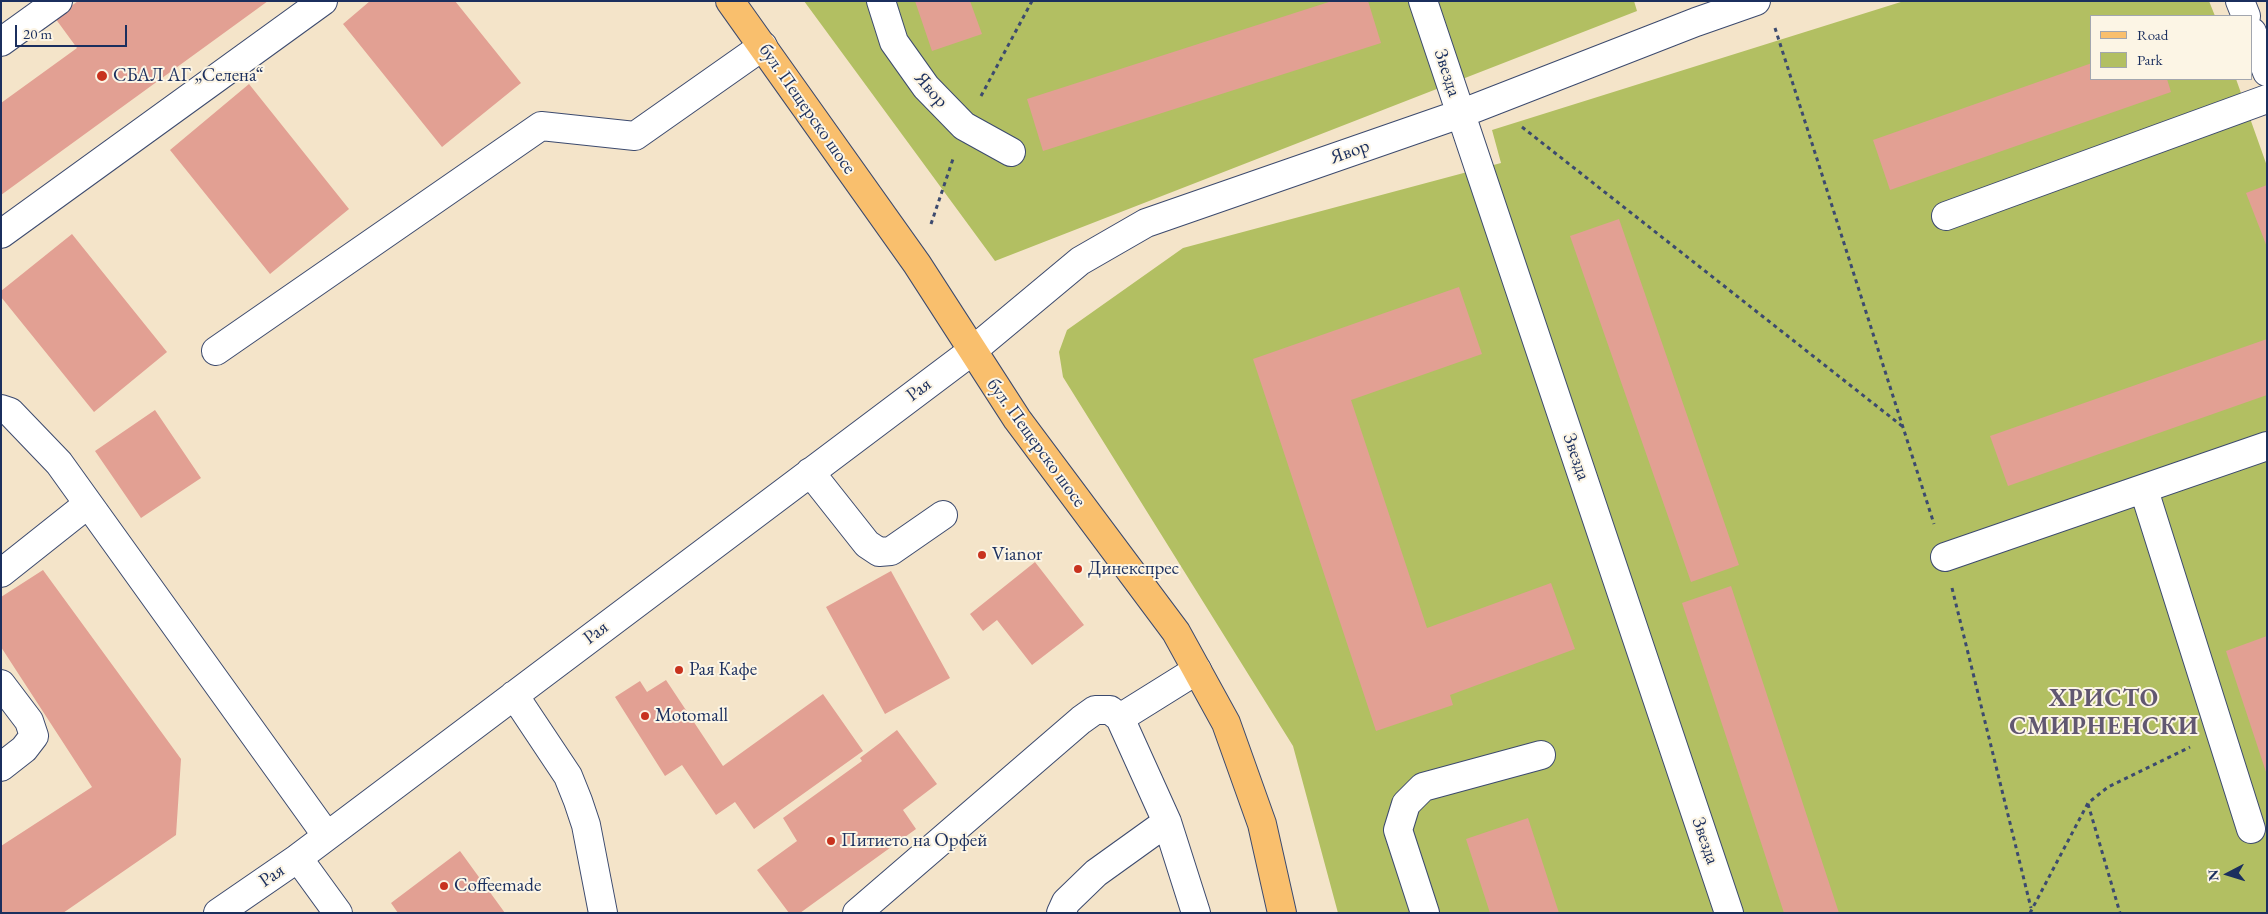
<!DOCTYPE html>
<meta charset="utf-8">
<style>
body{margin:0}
#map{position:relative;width:2268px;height:914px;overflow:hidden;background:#f4e4c9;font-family:"EB Garamond",serif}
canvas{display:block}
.frame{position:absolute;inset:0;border:2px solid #1b2f5e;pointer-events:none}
.legend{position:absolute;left:2090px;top:15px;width:162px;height:65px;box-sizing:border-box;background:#fcf5e5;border:1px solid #a2a6af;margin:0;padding:6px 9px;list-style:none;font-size:15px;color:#1b2f5e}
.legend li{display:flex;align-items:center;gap:10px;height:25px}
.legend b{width:25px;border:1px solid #a2a6af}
.north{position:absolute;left:2203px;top:849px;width:50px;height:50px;-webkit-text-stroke:4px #fcf5e5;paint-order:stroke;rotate:265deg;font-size:14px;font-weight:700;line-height:20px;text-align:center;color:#1b2f5e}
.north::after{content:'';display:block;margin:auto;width:18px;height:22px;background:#1b2f5e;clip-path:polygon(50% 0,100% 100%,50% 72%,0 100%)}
.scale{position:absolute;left:15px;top:25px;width:112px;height:22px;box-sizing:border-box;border:2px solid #1b2f5e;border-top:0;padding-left:6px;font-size:15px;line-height:18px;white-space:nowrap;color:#1b2f5e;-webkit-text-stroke:4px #fcf5e5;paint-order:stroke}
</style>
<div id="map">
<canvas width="2268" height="914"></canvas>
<div class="frame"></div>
<ul class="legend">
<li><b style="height:6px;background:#f9bf6d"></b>Road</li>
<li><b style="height:14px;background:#b2bf62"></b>Park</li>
</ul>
<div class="north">N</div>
<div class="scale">20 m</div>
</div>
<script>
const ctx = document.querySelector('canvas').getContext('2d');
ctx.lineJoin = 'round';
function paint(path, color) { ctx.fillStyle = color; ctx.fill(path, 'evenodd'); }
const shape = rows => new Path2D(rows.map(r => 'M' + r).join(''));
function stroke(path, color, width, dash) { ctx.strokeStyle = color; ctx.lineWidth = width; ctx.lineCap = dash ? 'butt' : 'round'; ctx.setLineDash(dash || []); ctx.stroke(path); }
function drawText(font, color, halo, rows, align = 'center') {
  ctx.font = font + ' "EB Garamond",serif'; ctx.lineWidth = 4; ctx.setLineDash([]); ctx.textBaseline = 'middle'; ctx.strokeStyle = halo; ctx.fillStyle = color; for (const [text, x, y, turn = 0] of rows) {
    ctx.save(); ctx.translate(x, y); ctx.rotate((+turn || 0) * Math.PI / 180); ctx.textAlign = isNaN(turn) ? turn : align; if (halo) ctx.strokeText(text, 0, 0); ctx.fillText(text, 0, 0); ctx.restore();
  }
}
paint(shape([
 [804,1,1634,1,1637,11,995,261],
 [1904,1,2209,1,2215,16,2092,16,2092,79,2236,79,2267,166,2267,913,1338,913,1293,746,1063,377,1059,352,1067,330,1183,248,1501,163,1492,130]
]), '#b2bf62');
paint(shape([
 [78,1,268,1,1,195,1,103,77,48,55,18],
 [370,1,455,1,521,83,442,147,343,24],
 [915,1,970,1,982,34,932,51],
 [1332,1,1368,1,1381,43,1043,151,1027,99],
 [2092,63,2092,79,2167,79,2171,92,1890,190,1873,140],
 [249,84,349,209,270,274,170,150],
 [2267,185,2267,247,2246,193],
 [1619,219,1739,565,1691,582,1570,236],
 [72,234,167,352,94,412,1,297,1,291],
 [1459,287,1482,354,1351,400,1427,628,1551,583,1575,649,1450,695,1453,705,1376,731,1253,359],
 [2267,339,2267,395,2008,486,1990,436],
 [155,410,201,478,141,518,95,451],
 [1035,562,1084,625,1032,665,997,620,983,631,970,614],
 [43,570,181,759,176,835,63,913,1,913,1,846,92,787,1,647,1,597],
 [891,571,950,678,885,714,826,607],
 [1731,586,1839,913,1784,913,1751,812,1682,603],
 [2267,636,2267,771,2266,772,2226,651],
 [666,680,723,766,823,694,863,751,754,829,735,802,716,815,682,765,665,776,615,697,640,681,647,692],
 [897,730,937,784,903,810,916,829,800,913,789,913,757,870,797,841,783,818,862,761,860,758],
 [1528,818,1559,913,1490,913,1466,839],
 [460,851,505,913,398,913,391,903]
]), '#e2a093');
const minor = shape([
 [881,1,894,42,926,87,964,126,1011,152],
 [1423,1,1729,913],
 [2240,1,2246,16],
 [2252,32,2267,72],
 [1,42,58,1],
 [1946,216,2267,99],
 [1,234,323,1],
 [216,351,541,126,635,136,763,46],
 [1,409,10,412,59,463,327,836],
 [810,472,867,544,879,552,891,551,943,515],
 [2144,490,2251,829],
 [1945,557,2267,446],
 [1,573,88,504],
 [1,684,29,721,34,736,24,749,1,767],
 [514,695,568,776,578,801,586,825,603,913],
 [1120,718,1167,822,1196,913],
 [298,858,338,913],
 [218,913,298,858,972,351,1080,261,1146,223,1460,114,1696,22,1756,1],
 [857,913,1081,720,1095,710,1110,710,1120,718,1197,670],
 [1061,913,1066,902,1096,873,1167,822],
 [1425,913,1398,830,1406,804,1423,787,1541,755]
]);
const major = shape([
 [730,1,917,264,1017,419,1176,632,1226,723,1262,824,1282,913]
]);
stroke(minor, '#3c4a6e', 30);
stroke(major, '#3c4a6e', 30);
stroke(shape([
 [1775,28,1934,524],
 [981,96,1032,1],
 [1522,127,1902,426],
 [931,224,953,159],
 [1952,588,2031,908],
 [2088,804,2120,913],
 [2030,913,2088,803,2108,787,2190,747]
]), '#3c4a6e', 3, [4, 4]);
stroke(minor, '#fff', 28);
stroke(major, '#f9bf6d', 28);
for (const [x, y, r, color] of [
 [102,76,6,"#c8321e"],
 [982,555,5,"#c8321e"],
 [1078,569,5,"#c8321e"],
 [679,670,5,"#c8321e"],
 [645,716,5,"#c8321e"],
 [831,841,5,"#c8321e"],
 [444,886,5,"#c8321e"]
]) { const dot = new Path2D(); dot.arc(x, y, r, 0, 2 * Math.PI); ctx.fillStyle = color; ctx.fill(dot); stroke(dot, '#fcf5e5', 2); }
drawText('19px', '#1b2f5e', '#fcf5e5', [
 ["Звезда",1447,73,72],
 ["Явор",931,90,49],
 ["бул. Пещерско шосе",807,109,55],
 ["Явор",1350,152,-19],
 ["Рая",919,390,-37],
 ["бул. Пещерско шосе",1036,443,54],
 ["Звезда",1576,457,71],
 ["Рая",596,633,-37],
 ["Звезда",1705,841,71],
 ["Рая",272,876,-34]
]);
drawText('19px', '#1b2f5e', '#fcf5e5', [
 ["СБАЛ АГ „Селена“",113,76],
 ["Vianor",992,555],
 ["Динекспрес",1088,569],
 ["Рая Кафе",689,670],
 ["Motomall",655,716],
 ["Питието на Орфей",841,841],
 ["Coffeemade",454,886]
], 'left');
ctx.letterSpacing = '1px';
drawText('bold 24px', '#615771', '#fcf5e5', [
 ["ХРИСТО",2104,699],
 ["СМИРНЕНСКИ",2104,727]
]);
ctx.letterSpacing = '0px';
</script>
